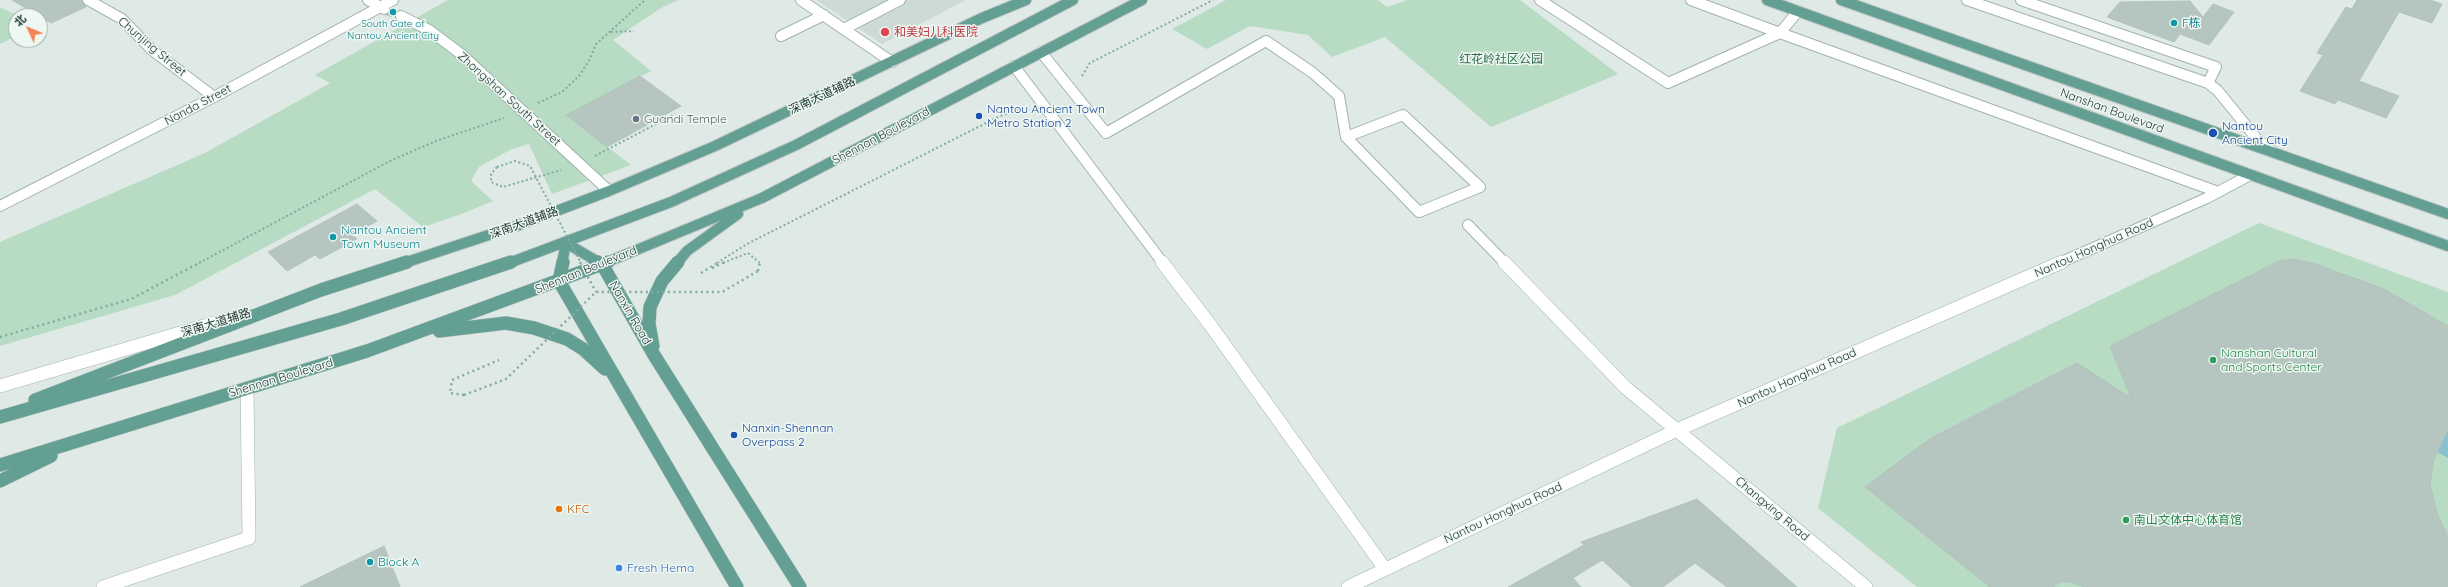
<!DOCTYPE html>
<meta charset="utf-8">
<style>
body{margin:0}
#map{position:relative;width:2448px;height:587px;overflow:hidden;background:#dfeae6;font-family:Quicksand,"Noto Sans SC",sans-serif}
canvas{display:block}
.north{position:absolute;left:8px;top:8px;width:40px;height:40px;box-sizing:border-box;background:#eff7f3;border:1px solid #9caba7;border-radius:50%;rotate:314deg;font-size:11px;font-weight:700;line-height:16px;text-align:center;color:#203a34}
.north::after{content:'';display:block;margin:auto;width:14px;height:18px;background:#ef8558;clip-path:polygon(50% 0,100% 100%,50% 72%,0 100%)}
</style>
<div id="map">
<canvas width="2448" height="587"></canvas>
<div class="north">北</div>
</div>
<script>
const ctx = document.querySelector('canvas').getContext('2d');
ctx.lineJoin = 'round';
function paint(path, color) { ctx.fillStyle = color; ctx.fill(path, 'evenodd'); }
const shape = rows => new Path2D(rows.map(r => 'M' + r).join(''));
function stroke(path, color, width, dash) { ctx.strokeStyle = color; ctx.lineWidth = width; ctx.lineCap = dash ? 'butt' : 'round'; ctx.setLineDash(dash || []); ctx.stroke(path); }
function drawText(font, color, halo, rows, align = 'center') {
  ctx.font = font + ' Quicksand,"Noto Sans SC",sans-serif'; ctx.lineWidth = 3; ctx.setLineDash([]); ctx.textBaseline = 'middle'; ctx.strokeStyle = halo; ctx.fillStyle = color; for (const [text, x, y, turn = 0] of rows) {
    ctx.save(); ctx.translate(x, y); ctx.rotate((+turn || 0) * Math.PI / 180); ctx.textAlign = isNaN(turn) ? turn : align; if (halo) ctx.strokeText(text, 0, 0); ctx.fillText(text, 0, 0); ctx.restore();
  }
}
paint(shape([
 [816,0,966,0,882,44]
]), '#cddad5');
paint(shape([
 [448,0,678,0,661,8,613,40,651,71,566,115,631,165,552,194,529,144,512,149,479,167,471,181,493,201,464,213,423,227,375,189,175,295,0,346,0,242,205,153,330,83,315,75],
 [1226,0,1378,0,1387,7,1407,0,1520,0,1618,74,1491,127,1385,37,1332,57,1308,35,1250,26,1207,49,1172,29],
 [0,7,18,16,16,36,0,44],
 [2259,223,2448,292,2448,587,1917,587,1818,508,1837,428]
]), '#b8dbc3');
paint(shape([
 [2448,418,2448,458,2424,444]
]), '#87c0cf');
const building = shape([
 [12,0,81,0,86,7,51,23,12,0],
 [2357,0,2430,0,2442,4,2432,23,2399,12,2359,81,2399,96,2386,118,2338,100,2335,104,2300,91,2323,55,2317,53,2327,37,2346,7,2352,9,2357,0],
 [2190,1,2203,17,2213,4,2234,12,2209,45,2180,34,2174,42,2107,17,2120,2,2190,1],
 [640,76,681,106,607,147,566,115,640,76],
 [357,204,377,221,352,235,357,239,320,259,315,255,287,271,268,252,357,204],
 [2293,259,2312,263,2382,288,2448,326,2448,430,2434,459,2430,484,2437,513,2448,537,2448,587,2085,587,2070,582,2060,582,2054,587,1990,587,1865,487,1931,438,2077,363,2131,398,2110,346,2279,261,2293,259],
 [1697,499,1797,587,1727,587,1695,563,1663,587,1632,587,1602,560,1573,578,1581,587,1508,587,1584,545,1581,542,1697,499],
 [384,546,400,587,300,587,384,546]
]);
paint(building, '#b5c5bf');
stroke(building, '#b2c3bd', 1);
stroke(shape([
 [384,9,401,16]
]), '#b9c7c2', 10, [10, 5.5]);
const minorFar1 = shape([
 [88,0,122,19,152,50,214,97],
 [368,0,384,9],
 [801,0,892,62],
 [1540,0,1668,83,1780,33,1691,0],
 [1967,0,2208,83,2218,91,2257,139,2273,152],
 [2021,0,2216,67,2208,83],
 [1798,11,1780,33,2218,192],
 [401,16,429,30,461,54,609,191],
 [844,29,900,0],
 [781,36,824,15],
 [1041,52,1106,133,1266,41,1313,73,1339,96,1346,137],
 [1014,66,1163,263],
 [1403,115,1480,187,1419,212,1346,137,1403,115],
 [0,206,214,97,393,0],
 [1468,225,1505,263],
 [2059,263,2207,198,2250,175]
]);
const minor = shape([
 [1162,262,1211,326,1385,569],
 [1504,262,1626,388,1866,587],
 [0,386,238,316],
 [103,587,249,538,247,389],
 [1348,587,1677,430,2062,262]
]);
const majorFar1 = shape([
 [1767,0,2448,246],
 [1841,0,2448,214],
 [566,243,600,263],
 [404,263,525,223,609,191,715,146,982,18,1026,0],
 [509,263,671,202,796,145,1073,0],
 [562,263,566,243],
 [605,263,762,198,1142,0],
 [677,263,687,251,738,214]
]);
const major = shape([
 [563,262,559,281,737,587],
 [598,262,602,264,654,355,800,587],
 [439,331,506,323,534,328,567,339,583,349,605,369],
 [653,346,649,324,650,307,662,281,678,262],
 [35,400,321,290,407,262],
 [0,417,341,319,511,262],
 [0,465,367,351,608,262],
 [0,481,51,456]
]);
stroke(minorFar1, '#a2b2ad', 12);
stroke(minor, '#a2b2ad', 14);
stroke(majorFar1, '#bcc4c2', 12);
stroke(major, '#bcc4c2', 14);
stroke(shape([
 [611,32,634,31],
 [1082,76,1090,63,1213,0],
 [538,103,562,92,579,76,590,59,596,44,645,0],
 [595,156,675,114],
 [497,167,491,174,491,182,503,187,561,170],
 [199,263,390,161,436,141,504,118],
 [717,263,747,244,1000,116,1023,108],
 [723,263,748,253,760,263]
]), '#80ada1', 2, [2, 2.5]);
stroke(shape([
 [712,268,725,262],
 [758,271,760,262],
 [701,273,719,262],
 [0,337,131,299,201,262],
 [464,395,450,393,452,380,499,360]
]), '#80ada1', 2.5, [2, 3.5]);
stroke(minorFar1, '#fff', 10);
stroke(minor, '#fff', 13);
stroke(majorFar1, '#649f93', 10);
stroke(major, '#649f93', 13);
stroke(shape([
 [497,167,515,161,530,166,581,263]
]), '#80ada1', 2, [2, 2.5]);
stroke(shape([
 [580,262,596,292],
 [464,395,506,379,596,292,722,292,758,271]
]), '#80ada1', 2.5, [2, 3.5]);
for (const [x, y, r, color] of [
 [393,12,4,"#0f9aa8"],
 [2174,23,4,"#0f9aa8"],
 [885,32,5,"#e0444e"],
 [979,116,4,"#1a4fb4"],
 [636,119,4,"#6b7280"],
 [2213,133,5,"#1a4fb4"],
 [333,237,4,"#0f9aa8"],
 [2213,360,4,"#2e9e5b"],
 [734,435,4,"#1a4fb4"],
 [559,509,4,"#e8710a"],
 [2126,520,4,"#2e9e5b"],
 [370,562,4,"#0f9aa8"],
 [619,568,4,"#3f7fe0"]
]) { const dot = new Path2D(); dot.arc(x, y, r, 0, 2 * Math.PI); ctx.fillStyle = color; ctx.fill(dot); stroke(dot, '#eff7f3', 1.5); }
drawText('10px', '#0d838f', '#eff7f3', [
 ["South Gate of",393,24],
 ["Nantou Ancient City",393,36]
]);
drawText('12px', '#0d838f', '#eff7f3', [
 ["F栋",2182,23],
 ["Nantou Ancient",341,230],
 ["Town Museum",341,244],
 ["Block A",378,562]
], 'left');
drawText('12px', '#be3a42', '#eff7f3', [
 ["和美妇儿科医院",894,32]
], 'left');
drawText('12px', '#203a34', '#eff7f3', [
 ["Chunjing Street",152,47,40],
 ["深南大道辅路",822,96,-25],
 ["Zhongshan South Street",509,99,42],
 ["Nanda Street",198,105,-28],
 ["Nanshan Boulevard",2112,111,20],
 ["Shennan Boulevard",881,136,-28],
 ["深南大道辅路",524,223,-20],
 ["Nantou Honghua Road",2094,248,-24],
 ["Shennan Boulevard",586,270,-22],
 ["Nanxin Road",630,313,60],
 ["深南大道辅路",216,323,-17],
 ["Shennan Boulevard",281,378,-17],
 ["Nantou Honghua Road",1797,378,-24],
 ["Changxing Road",1772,509,40],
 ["Nantou Honghua Road",1503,513,-25]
]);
drawText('12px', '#2c704a', '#eff7f3', [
 ["红花岭社区公园",1501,59]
]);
drawText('12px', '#164399', '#eff7f3', [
 ["Nantou Ancient Town",987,109],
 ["Metro Station 2",987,123],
 ["Nantou",2222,126],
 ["Ancient City",2222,140],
 ["Nanxin-Shennan",742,428],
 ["Overpass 2",742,442]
], 'left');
drawText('12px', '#5b616d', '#eff7f3', [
 ["Guandi Temple",644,119]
], 'left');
drawText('12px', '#27864d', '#eff7f3', [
 ["Nanshan Cultural",2221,353],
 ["and Sports Center",2221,367],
 ["南山文体中心体育馆",2134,520]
], 'left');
drawText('12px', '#c56008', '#eff7f3', [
 ["KFC",567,509]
], 'left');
drawText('12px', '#366cbe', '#eff7f3', [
 ["Fresh Hema",627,568]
], 'left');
</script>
